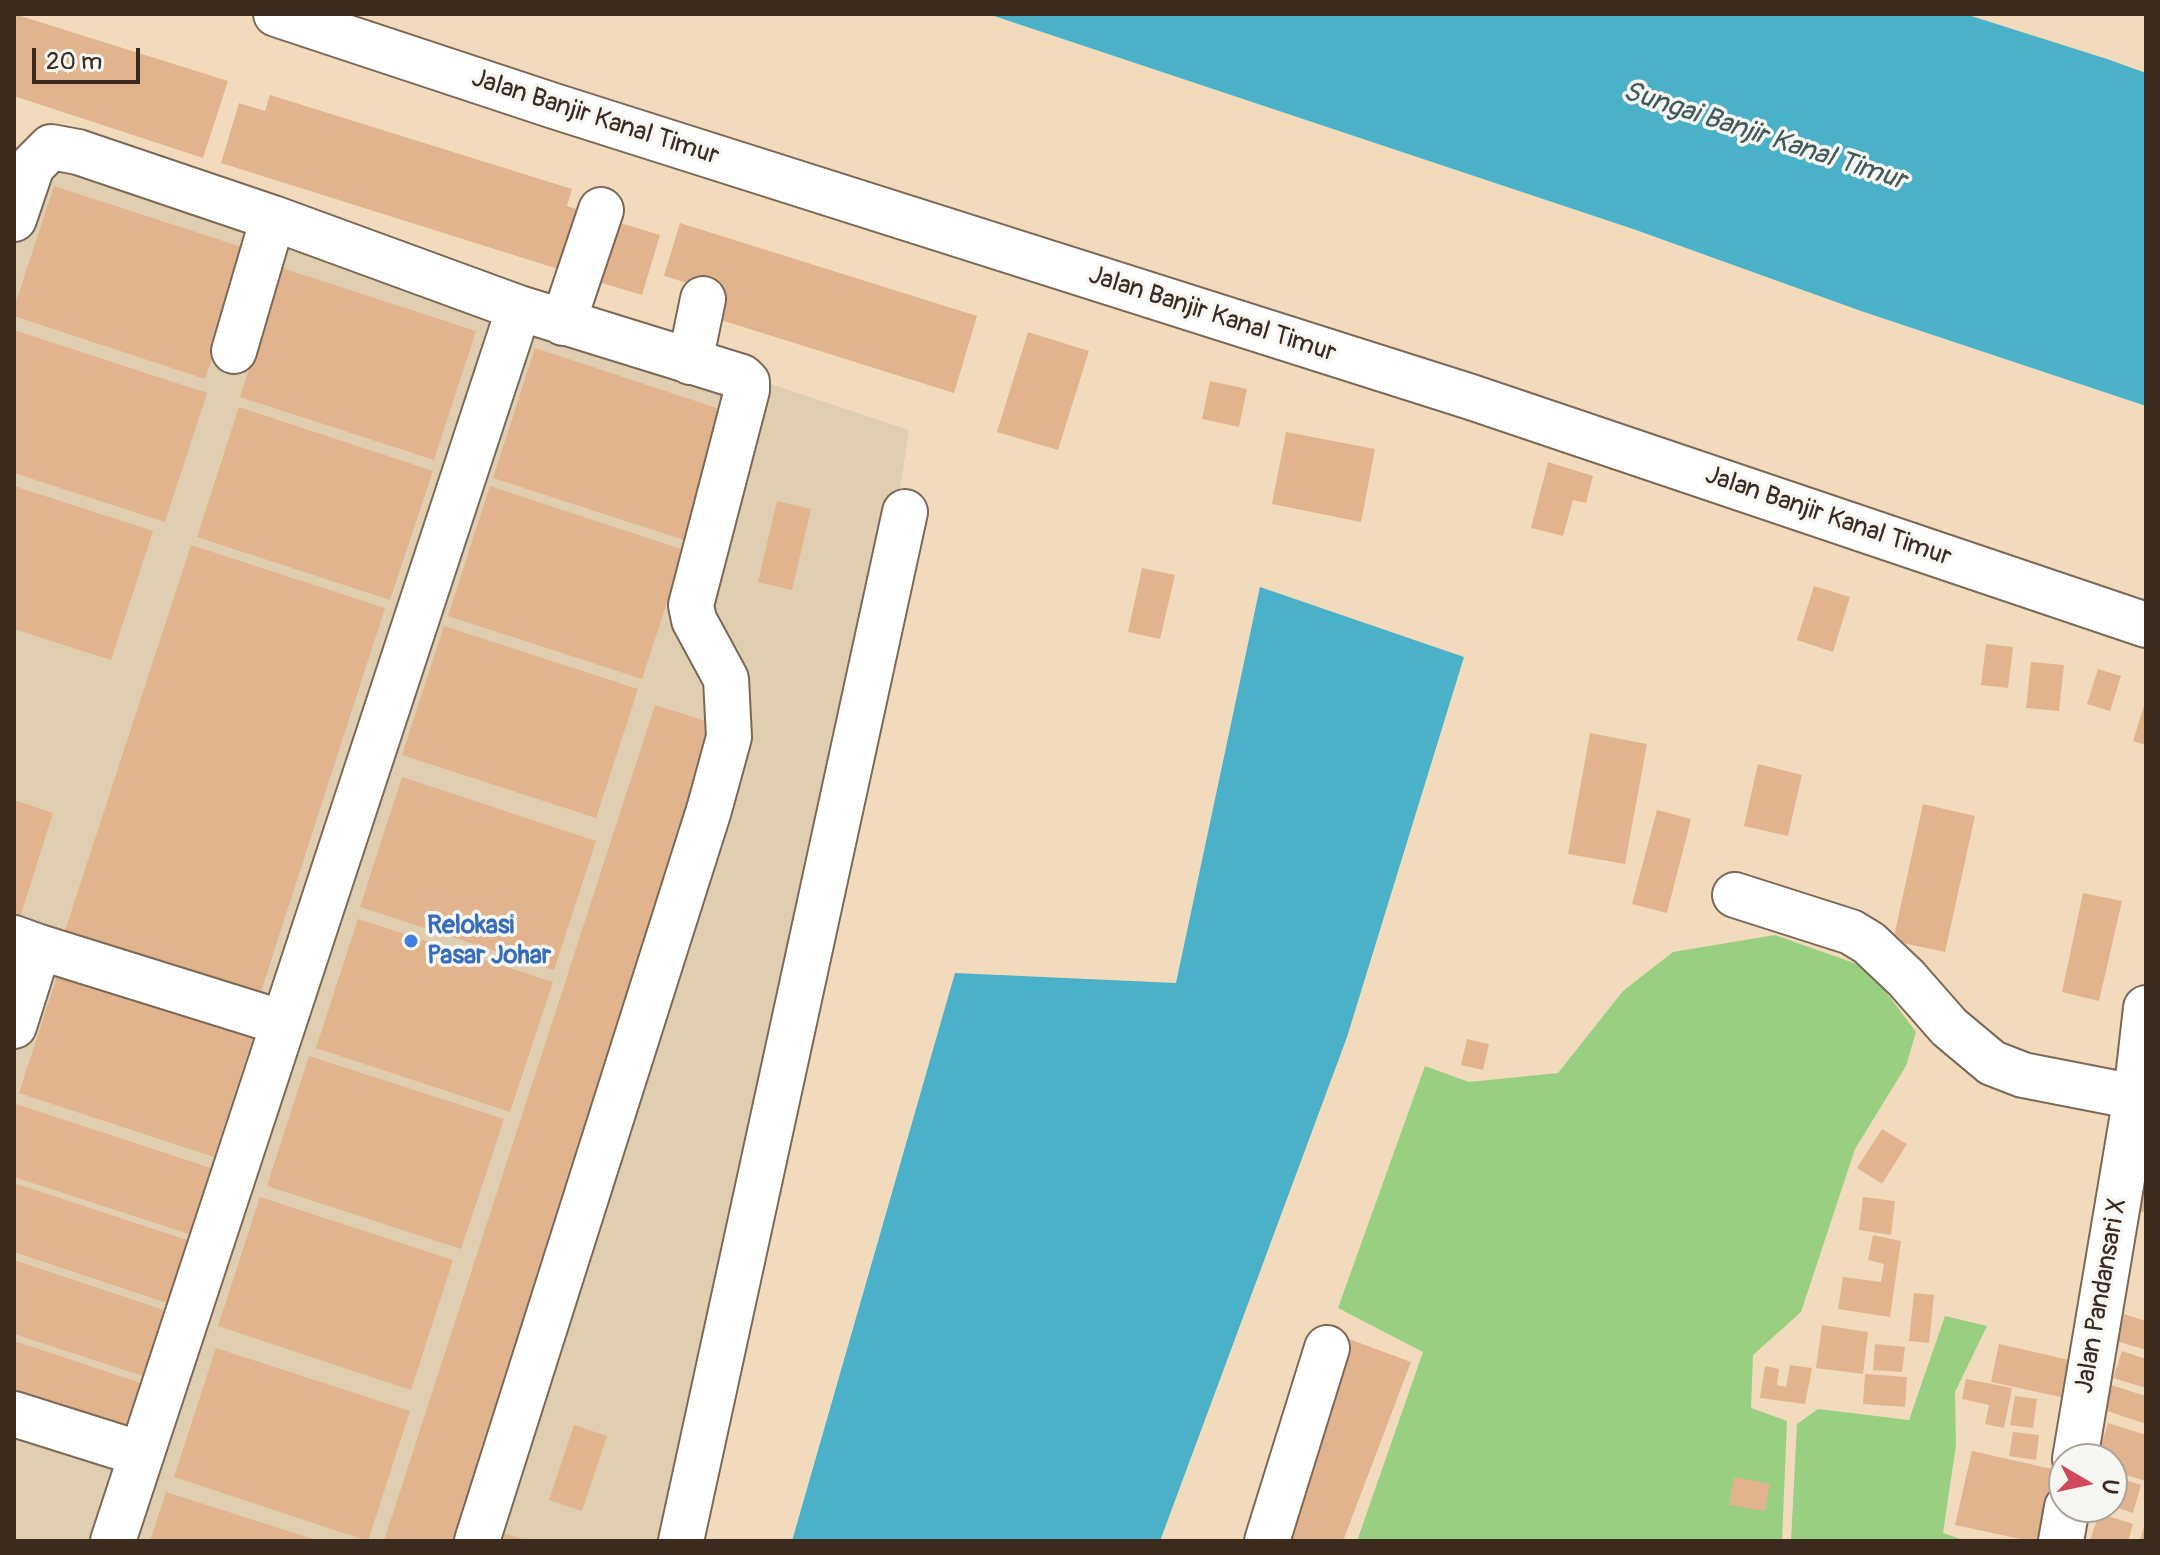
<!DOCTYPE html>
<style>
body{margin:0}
#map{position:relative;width:2160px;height:1555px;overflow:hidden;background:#f2dbbd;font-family:Pangolin,sans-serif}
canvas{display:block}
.frame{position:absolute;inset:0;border:16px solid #3b2a1e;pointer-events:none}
.north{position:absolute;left:2048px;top:1443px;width:80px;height:80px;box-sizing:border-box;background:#f6f6f2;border:2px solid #aba49d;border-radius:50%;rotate:99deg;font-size:22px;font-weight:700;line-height:32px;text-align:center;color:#3b2a1e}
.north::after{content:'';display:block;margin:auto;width:28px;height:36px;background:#d1495b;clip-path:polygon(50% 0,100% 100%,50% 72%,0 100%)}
.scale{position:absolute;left:32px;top:48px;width:108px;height:36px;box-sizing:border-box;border:4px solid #3b2a1e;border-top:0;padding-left:10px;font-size:24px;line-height:28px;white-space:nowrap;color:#3b2a1e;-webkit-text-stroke:6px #f6f6f2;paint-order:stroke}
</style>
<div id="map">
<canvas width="2160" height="1555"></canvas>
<div class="frame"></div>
<div class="north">U</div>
<div class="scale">20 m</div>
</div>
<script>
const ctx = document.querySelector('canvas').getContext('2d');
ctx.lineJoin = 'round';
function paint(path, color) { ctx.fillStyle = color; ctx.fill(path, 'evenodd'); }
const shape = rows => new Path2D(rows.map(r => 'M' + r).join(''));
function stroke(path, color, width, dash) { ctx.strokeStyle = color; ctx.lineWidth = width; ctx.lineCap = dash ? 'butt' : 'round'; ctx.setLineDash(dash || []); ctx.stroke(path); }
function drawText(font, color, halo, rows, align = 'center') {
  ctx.font = font + ' Pangolin,sans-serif'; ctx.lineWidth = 7; ctx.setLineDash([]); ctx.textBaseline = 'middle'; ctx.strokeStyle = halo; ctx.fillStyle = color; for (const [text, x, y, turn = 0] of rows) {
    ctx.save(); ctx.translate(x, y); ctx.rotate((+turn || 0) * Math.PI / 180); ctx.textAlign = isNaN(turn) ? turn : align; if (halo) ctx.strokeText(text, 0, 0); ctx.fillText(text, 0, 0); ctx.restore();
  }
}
paint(shape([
 [14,147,274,231,705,362,909,430,868,697,669,1541,14,1541]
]), '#e0ceb1');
paint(shape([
 [1775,935,1868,968,1916,1032,1906,1066,1855,1149,1801,1312,1753,1355,1751,1408,1787,1421,1782,1541,1357,1541,1423,1352,1338,1308,1425,1066,1469,1082,1558,1073,1623,991,1673,952],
 [1945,1316,1987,1326,1955,1392,1956,1445,1943,1533,1967,1541,1791,1541,1797,1424,1818,1409,1909,1420]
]), '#99cf81');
paint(shape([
 [988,14,1965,14,2107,59,2146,73,2146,406,1861,311,1636,230],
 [1260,587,1464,657,1347,1037,1160,1541,792,1541,955,973,1176,983]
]), '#4ab1c9');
paint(shape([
 [14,14,228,81,203,158,14,96],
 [270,95,572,189,567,206,593,214,574,274,221,163,239,103,265,111],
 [54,186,248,249,205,379,14,316,14,308],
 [604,218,660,235,642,295,585,278],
 [680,223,977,316,954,393,708,316,691,284,664,276],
 [282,268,476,331,434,460,240,397],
 [14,330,207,393,165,522,14,473],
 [1028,332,1089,351,1058,450,997,432],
 [535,348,729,412,687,541,493,478],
 [1210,381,1247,389,1239,427,1202,419],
 [239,407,433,471,390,600,197,537],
 [1286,432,1375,449,1361,522,1272,504],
 [1548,462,1593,476,1586,503,1573,500,1563,536,1531,528],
 [14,486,153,531,111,660,14,629],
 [490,486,684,550,642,679,448,616],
 [777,501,811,509,792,590,758,582],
 [191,545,385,608,257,1004,62,940],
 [1142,568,1175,575,1160,639,1128,632],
 [1814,586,1850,597,1833,652,1797,640],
 [444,626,638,689,596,818,402,755],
 [1986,644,2013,647,2008,688,1981,685],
 [2031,662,2064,665,2059,711,2026,708],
 [2098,669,2121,676,2110,711,2087,704],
 [2146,699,2146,745,2133,741],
 [655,705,721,726,458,1541,384,1541],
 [1590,733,1647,744,1625,864,1568,854],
 [1758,764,1802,775,1788,836,1744,826],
 [402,777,596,841,554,970,360,907],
 [14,800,53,813,15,933,14,933],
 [1923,804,1975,816,1945,952,1893,941],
 [1657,810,1691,819,1667,913,1632,904],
 [2083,893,2122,901,2099,1001,2062,992],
 [358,919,553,982,510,1112,316,1048],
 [59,970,254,1035,214,1157,19,1093],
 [1467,1039,1489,1044,1483,1070,1461,1065],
 [309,1056,504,1119,461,1249,267,1186],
 [16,1104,211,1168,189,1234,14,1177],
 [1882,1129,1907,1144,1882,1184,1857,1168],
 [2140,1182,2146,1183,2146,1213,2135,1210],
 [14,1183,187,1240,167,1303,14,1252],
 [260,1197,453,1260,411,1390,218,1326],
 [1863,1197,1895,1201,1891,1235,1859,1230],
 [1873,1235,1901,1241,1890,1317,1838,1309,1843,1277,1881,1282,1884,1264,1868,1260],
 [14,1260,164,1310,143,1376,14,1334],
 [1914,1293,1934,1295,1929,1343,1909,1341],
 [2124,1314,2146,1321,2146,1350,2117,1341],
 [1822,1325,1868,1332,1863,1374,1816,1368],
 [1349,1339,1411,1362,1343,1541,1274,1541],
 [14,1341,141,1383,120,1447,14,1412],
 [1875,1344,1905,1347,1902,1372,1873,1370],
 [1999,1344,2078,1362,2070,1399,1991,1382],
 [216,1348,410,1411,368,1541,174,1477],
 [2122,1351,2146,1359,2146,1388,2113,1378],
 [1790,1365,1812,1368,1805,1404,1760,1398,1765,1366,1779,1369,1777,1385,1786,1387],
 [1865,1374,1907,1377,1905,1407,1863,1404],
 [1966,1379,2012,1388,2004,1428,1985,1424,1989,1405,1962,1399],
 [2111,1385,2146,1396,2146,1424,2104,1410],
 [2015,1396,2037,1399,2033,1428,2010,1425],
 [2108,1423,2146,1435,2146,1481,2112,1471,2112,1459,2097,1459],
 [574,1425,607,1436,582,1511,549,1500],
 [2013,1432,2039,1435,2036,1460,2009,1456],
 [1972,1451,2061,1471,2046,1541,2030,1541,1955,1525],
 [2112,1476,2141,1485,2133,1513,2112,1506],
 [1734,1477,1770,1484,1765,1511,1729,1505],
 [166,1492,316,1540,316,1541,150,1541],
 [2099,1513,2133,1524,2128,1541,2090,1541],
 [2145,1523,2146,1541,2140,1541],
 [501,1533,527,1540,527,1541,499,1541]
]), '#e1b48d');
const minor = shape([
 [276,14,554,106,1471,397,2146,625],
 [14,219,32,166,51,147,78,152,273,218,519,308,742,377,747,382,747,390,691,605,694,620,726,679,729,737,709,810,477,1541],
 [563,323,601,210],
 [234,351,273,218],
 [690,362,703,299],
 [1735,895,1851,932,1869,943,1906,978,1949,1027,1992,1063,2023,1075,2146,1099],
 [14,938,39,947,14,1026],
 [39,947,283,1023],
 [14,1414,141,1454],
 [2075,1459,2136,1096,2146,1008],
 [113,1541,519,308],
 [681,1541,905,512],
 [1267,1541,1327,1348],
 [2061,1541,2067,1507]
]);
stroke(minor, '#7b6856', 48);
stroke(minor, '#fff', 44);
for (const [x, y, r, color] of [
 [411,941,8,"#3f7fe0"]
]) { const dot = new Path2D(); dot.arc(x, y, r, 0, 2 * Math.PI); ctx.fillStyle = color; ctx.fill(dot); stroke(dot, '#f6f6f2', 3); }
drawText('26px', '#3b2a1e', '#f6f6f2', [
 ["Jalan Banjir Kanal Timur",595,118,18],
 ["Jalan Banjir Kanal Timur",1212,315,18],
 ["Jalan Banjir Kanal Timur",1828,517,19],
 ["Jalan Pandansari X",2102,1296,-80]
]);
drawText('bold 26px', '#366cbe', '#f6f6f2', [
 ["Relokasi",427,926],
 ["Pasar Johar",427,956]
], 'left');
drawText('italic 28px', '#40595a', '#f6f6f2', [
 ["Sungai Banjir Kanal Timur",1764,137,18]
]);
</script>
